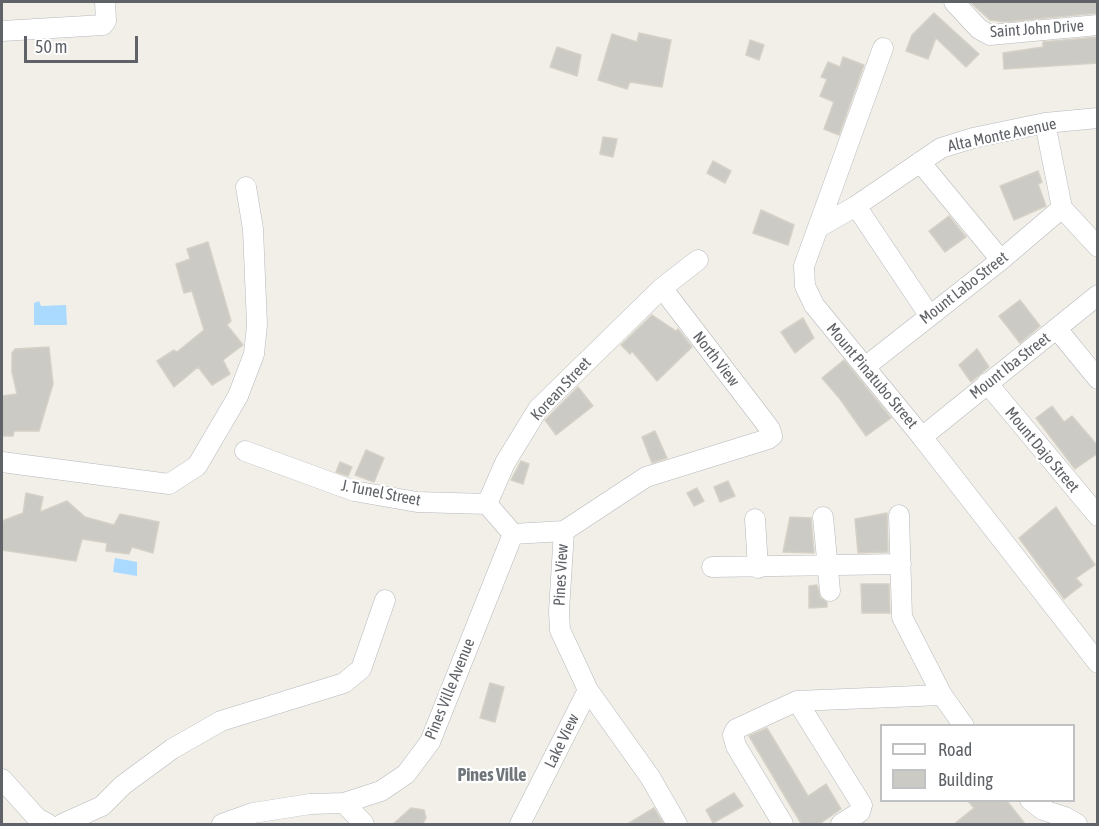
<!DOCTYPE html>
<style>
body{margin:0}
#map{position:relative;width:1099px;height:826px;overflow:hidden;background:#f1efe8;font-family:"Asap Condensed",sans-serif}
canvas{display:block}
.frame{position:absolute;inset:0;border:3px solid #5f6368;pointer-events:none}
.legend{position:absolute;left:880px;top:724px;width:195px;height:78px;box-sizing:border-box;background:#fff;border:2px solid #bfc1c3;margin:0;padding:8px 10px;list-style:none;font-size:18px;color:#5f6368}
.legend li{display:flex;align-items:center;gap:12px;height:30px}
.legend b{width:30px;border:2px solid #bfc1c3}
.scale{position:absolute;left:24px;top:36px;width:114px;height:27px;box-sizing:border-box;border:3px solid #5f6368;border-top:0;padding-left:8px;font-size:18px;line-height:21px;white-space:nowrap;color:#5f6368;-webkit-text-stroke:4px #fff;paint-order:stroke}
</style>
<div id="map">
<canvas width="1099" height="826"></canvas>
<div class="frame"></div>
<ul class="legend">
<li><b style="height:8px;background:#fff"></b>Road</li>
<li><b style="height:16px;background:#cccac5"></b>Building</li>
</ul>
<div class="scale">50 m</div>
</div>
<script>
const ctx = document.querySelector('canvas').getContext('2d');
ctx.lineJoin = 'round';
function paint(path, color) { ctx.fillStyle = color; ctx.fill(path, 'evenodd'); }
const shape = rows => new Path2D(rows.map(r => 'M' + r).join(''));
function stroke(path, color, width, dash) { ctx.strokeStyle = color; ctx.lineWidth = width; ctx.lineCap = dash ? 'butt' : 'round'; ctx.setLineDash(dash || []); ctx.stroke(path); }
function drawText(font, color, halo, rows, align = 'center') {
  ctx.font = font + ' "Asap Condensed",sans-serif'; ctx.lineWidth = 4.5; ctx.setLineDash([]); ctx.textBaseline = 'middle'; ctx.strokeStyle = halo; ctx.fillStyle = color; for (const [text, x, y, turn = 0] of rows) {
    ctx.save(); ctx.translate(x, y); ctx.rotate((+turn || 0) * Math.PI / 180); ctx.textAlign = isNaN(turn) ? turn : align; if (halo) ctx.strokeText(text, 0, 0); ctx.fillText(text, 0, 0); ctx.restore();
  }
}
paint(shape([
 [39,301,41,306,66,305,67,325,34,325,34,303],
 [115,558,137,562,137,576,113,572]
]), '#aadaff');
const building = shape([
 [970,2,1098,2,1098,13,1005,22,990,20,970,2],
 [934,13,979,54,966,67,936,38,928,59,906,51,912,35,934,13],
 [639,33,671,40,662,87,630,82,627,89,598,80,612,34,637,42,639,33],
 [1098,37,1098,63,1004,69,1003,53,1043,47,1043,42,1098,37],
 [750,40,764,45,759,60,746,55,750,40],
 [557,47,581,55,577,76,550,67,557,47],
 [843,57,864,65,839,135,824,129,834,102,820,96,827,79,821,77,828,62,840,67,843,57],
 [603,137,617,139,613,157,600,154,603,137],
 [713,161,731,171,725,183,707,173,713,161],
 [1038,171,1042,182,1038,184,1046,206,1014,220,1000,186,1038,171],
 [761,210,794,225,788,245,753,233,761,210],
 [949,216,966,237,945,252,929,231,949,216],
 [208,242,231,321,227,325,243,345,223,360,230,374,212,385,198,367,174,387,157,361,174,350,177,352,204,330,192,291,184,293,176,264,190,259,187,249,208,242],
 [1020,300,1040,326,1020,343,999,316,1020,300],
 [652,315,676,331,678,329,692,347,657,381,632,351,630,354,621,345,652,315],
 [803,318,814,338,795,353,781,332,803,318],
 [49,347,53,384,39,431,14,431,13,436,2,436,2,396,17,394,12,372,12,353,15,349,49,347],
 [977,349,989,367,971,382,959,365,977,349],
 [844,360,891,418,866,436,840,399,822,378,844,360],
 [578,387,593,406,556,435,545,420,578,387],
 [1052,406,1064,422,1072,416,1098,446,1098,453,1075,469,1036,418,1052,406],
 [655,431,667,458,652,463,642,437,655,431],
 [366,450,384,458,374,482,355,475,366,450],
 [521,461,529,464,523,484,511,480,521,461],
 [340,462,352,467,348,476,336,472,340,462],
 [728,481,735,496,720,502,714,487,728,481],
 [697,488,704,501,694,506,687,493,697,488],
 [26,493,43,497,40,512,67,501,85,517,114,525,120,514,159,522,153,553,132,547,129,554,106,551,107,543,82,539,76,561,2,550,2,521,23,513,26,493],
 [1056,507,1095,565,1076,578,1082,585,1064,599,1019,538,1056,507],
 [887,513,888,552,858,553,855,519,887,513],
 [790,517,811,518,814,553,783,552,790,517],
 [861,584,889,584,890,613,862,613,861,584],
 [817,585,820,597,827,602,827,607,809,608,809,586,817,585],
 [490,683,504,687,495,722,480,718,490,683],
 [767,728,808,796,826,784,841,809,818,825,802,825,749,736,767,728],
 [734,793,743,806,713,823,706,810,734,793],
 [968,801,1007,801,1026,825,953,825,974,808,968,801],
 [411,808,424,810,426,818,422,825,392,825,411,808],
 [654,808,663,823,626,825,654,808]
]);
paint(building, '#cccac5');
stroke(building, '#d6d1c6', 1.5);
const minor = shape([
 [954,2,979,29,990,35,1098,25],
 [2,31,103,25,106,21,105,2],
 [883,48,804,266,805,286,814,305,922,437,1098,663],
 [1045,123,1062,208,1098,247],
 [920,162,1001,260],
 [856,206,929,315],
 [821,226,856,206,941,148,973,138,1045,123,1098,118],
 [662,288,770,429,772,436,768,439,646,477,564,531,559,611,560,630,588,690,650,777,677,824],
 [1057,329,1098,379],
 [865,367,1001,260,1062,208],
 [987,383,1098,516],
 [922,437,1098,295],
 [245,451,354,491,417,502,487,504],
 [2,462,169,484,197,466,238,396,254,354,257,325,253,229,246,187],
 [487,504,505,463,538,409,662,288,698,260],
 [487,504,513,534],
 [899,515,902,617,942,695,964,726],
 [823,517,830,591],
 [755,519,758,568],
 [513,534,564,531],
 [712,567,901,564],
 [797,701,862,805,860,812,841,824],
 [2,779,37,818,48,824],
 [1030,800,1043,810,1065,817,1077,824],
 [344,803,364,824],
 [62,824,102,806,123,785,172,749,221,721,344,683,361,669,385,600],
 [222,824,253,813,310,804,344,803,381,791,406,774,430,742,513,534],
 [520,824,588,690],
 [783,824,736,746,733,735,736,729,797,701,942,695]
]);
stroke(minor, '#b5b8bc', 21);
stroke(minor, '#fff', 20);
drawText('16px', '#5f6368', '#fff', [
 ["Saint John Drive",1037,29,-4],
 ["Alta Monte Avenue",1002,135,-12],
 ["Mount Labo Street",964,288,-38],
 ["North View",716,359,52],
 ["Mount Iba Street",1010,366,-38],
 ["Mount Pinatubo Street",872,376,50],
 ["Korean Street",561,389,-47],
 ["Mount Dajo Street",1042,450,50],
 ["J. Tunel Street",381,493,11],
 ["Pines View",561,575,-87],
 ["Pines Ville Avenue",450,689,-68],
 ["Lake View",562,741,-64]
]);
drawText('bold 18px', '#70757a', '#fff', [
 ["Pines Ville",492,775]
]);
</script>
